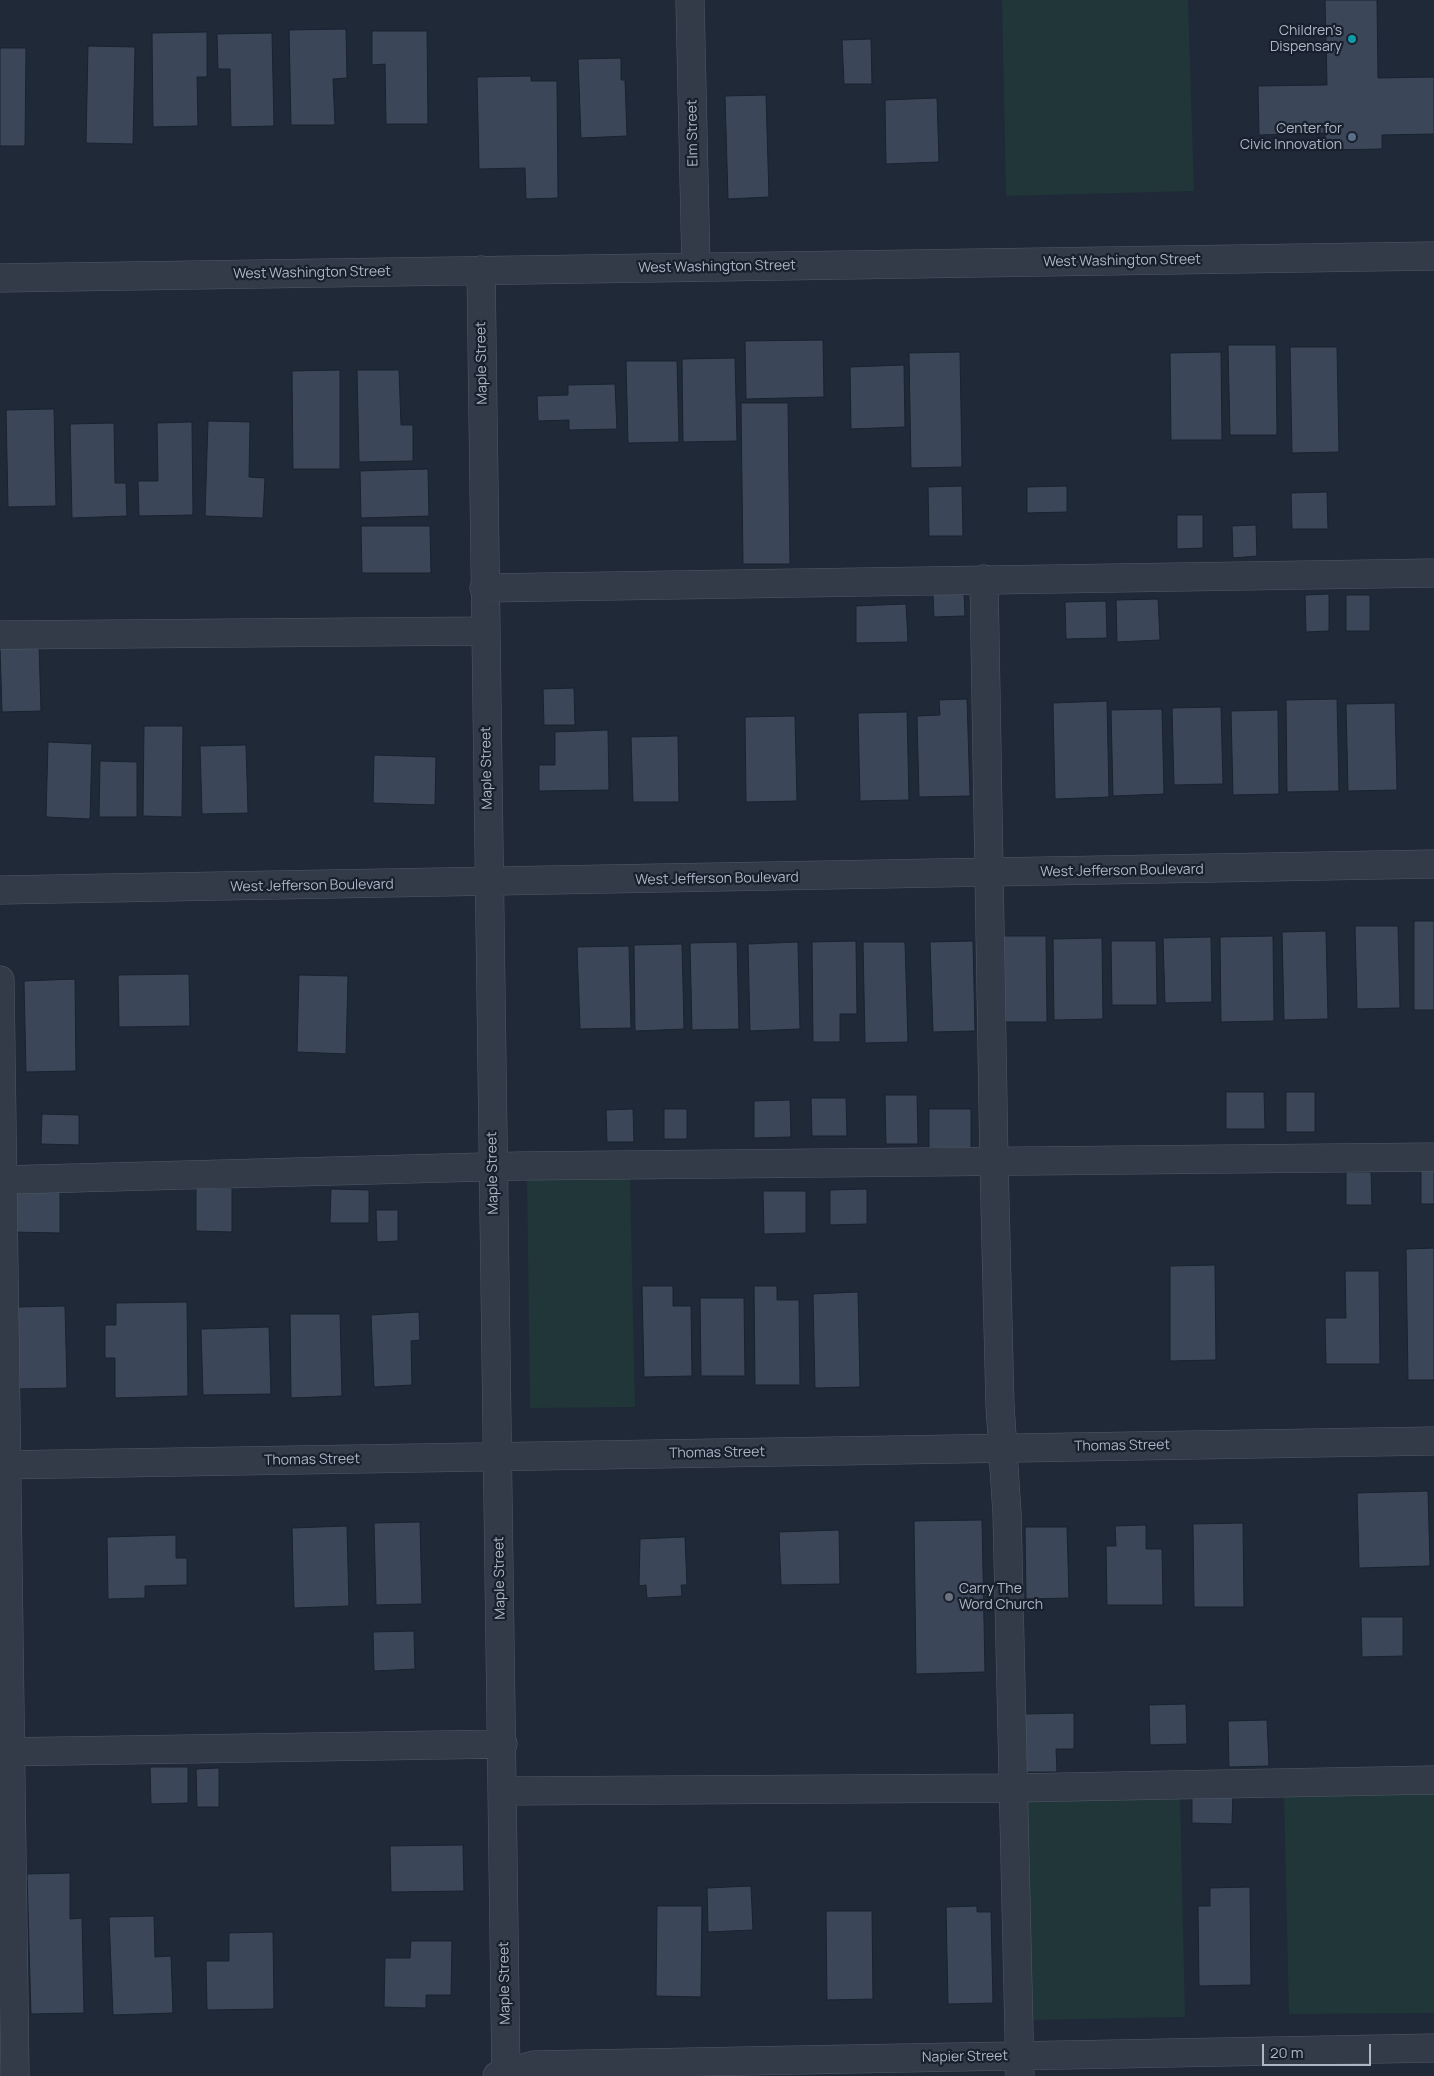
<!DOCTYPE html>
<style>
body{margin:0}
#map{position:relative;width:1434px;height:2076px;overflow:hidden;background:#1f2938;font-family:Manrope,sans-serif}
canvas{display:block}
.scale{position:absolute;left:1262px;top:2044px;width:109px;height:22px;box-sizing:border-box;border:2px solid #adb6c5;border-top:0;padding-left:6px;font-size:15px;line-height:18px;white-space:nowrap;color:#adb6c5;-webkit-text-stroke:4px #19202d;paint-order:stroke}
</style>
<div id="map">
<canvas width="1434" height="2076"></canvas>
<div class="scale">20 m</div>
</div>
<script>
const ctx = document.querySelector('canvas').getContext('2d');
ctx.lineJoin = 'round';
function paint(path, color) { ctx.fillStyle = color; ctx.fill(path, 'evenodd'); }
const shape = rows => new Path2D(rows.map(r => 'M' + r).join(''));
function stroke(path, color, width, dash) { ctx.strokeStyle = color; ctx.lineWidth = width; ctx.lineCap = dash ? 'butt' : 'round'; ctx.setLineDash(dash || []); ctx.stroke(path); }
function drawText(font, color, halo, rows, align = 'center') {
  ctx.font = font + ' Manrope,sans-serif'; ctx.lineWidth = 4.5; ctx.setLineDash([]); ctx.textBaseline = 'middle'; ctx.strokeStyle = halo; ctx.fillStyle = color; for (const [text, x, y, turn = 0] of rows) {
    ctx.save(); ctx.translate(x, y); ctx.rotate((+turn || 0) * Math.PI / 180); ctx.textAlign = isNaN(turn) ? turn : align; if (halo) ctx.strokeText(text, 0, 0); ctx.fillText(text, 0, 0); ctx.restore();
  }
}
paint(shape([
 [1002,0,1188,0,1194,191,1006,196],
 [630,1176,635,1407,530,1408,527,1178],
 [1434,1791,1434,2013,1289,2014,1284,1793],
 [1180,1795,1185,2017,1030,2020,1025,1796]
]), '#213639');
const building = shape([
 [1325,0,1377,0,1378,78,1434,77,1434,134,1382,135,1382,149,1325,150,1325,133,1259,135,1258,86,1327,85,1325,0],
 [346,29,347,78,333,79,335,125,291,125,289,30,346,29],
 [372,31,427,31,428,124,386,124,385,64,372,65,372,31],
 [207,32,207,77,197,77,198,126,153,127,152,33,207,32],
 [272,33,274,126,231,127,230,69,218,69,217,34,272,33],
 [871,39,872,84,844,84,842,40,871,39],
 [88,46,135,47,133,144,86,143,88,46],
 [0,48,26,48,25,146,0,146,0,48],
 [621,58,621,80,625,80,627,136,581,138,578,59,621,58],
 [531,76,531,81,557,81,558,198,526,199,525,168,479,169,477,77,531,76],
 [766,95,769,197,728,199,725,96,766,95],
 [937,98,939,162,886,164,885,100,937,98],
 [823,340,824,397,746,399,745,341,823,340],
 [1228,345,1276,345,1277,435,1230,435,1228,345],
 [1290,347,1337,347,1339,452,1292,453,1290,347],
 [960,352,962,467,911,468,909,353,960,352],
 [1221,352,1222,440,1171,440,1170,353,1221,352],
 [735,358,737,441,683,442,682,359,735,358],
 [626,361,677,361,679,442,628,443,626,361],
 [904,365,905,427,851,429,850,367,904,365],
 [340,370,340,469,293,469,292,371,340,370],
 [357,370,399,370,401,425,413,425,413,461,359,462,357,370],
 [615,384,617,429,569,430,569,420,538,421,537,396,568,395,568,385,615,384],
 [741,403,788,403,790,564,743,564,741,403],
 [54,409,56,506,8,507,6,410,54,409],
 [208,421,250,422,249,477,265,478,263,518,205,516,208,421],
 [192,422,193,515,139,516,138,481,158,481,157,423,192,422],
 [114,423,115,483,126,483,127,516,72,518,70,424,114,423],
 [428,469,429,516,361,518,360,471,428,469],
 [962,486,963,536,929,536,928,487,962,486],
 [1067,486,1067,512,1027,513,1027,487,1067,486],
 [1327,492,1328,529,1292,529,1291,493,1327,492],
 [1177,515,1203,515,1203,548,1177,549,1177,515],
 [1256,525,1257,556,1233,558,1232,526,1256,525],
 [361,526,430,526,431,573,362,573,361,526],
 [964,593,965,616,934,617,933,594,964,593],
 [1329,594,1329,631,1306,632,1305,595,1329,594],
 [1346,595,1370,595,1370,631,1346,631,1346,595],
 [1158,599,1160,640,1117,642,1116,600,1158,599],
 [1106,601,1107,638,1066,639,1065,602,1106,601],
 [906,604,908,642,856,643,856,606,906,604],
 [39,646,41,711,2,712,0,648,39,646],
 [574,688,575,725,544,725,543,689,574,688],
 [967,699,970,796,919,797,917,716,940,715,939,700,967,699],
 [1337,699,1339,791,1287,792,1286,700,1337,699],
 [1107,701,1109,797,1055,799,1053,703,1107,701],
 [1395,703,1397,790,1348,791,1346,704,1395,703],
 [1221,707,1223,784,1174,785,1172,708,1221,707],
 [1162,709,1164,794,1113,796,1111,710,1162,709],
 [1278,710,1279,794,1233,795,1231,711,1278,710],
 [907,712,909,800,860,801,858,713,907,712],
 [795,716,797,801,746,802,745,717,795,716],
 [144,726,183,726,182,817,143,816,144,726],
 [608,730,609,790,539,791,539,765,555,765,555,732,608,730],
 [678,736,679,802,633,802,631,737,678,736],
 [48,742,92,744,90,819,46,817,48,742],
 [246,745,248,813,202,814,200,746,246,745],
 [374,755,436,757,435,805,373,803,374,755],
 [100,761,137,762,137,817,99,817,100,761],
 [1414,921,1434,921,1434,1010,1414,1010,1414,921],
 [1355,926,1398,926,1400,1008,1357,1009,1355,926],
 [1326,931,1328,1019,1284,1020,1282,932,1326,931],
 [997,936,1046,936,1047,1022,999,1022,997,936],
 [1273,936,1274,1021,1221,1022,1220,937,1273,936],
 [1211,937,1212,1002,1165,1003,1163,938,1211,937],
 [1102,938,1103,1019,1054,1020,1053,939,1102,938],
 [856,941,857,1014,840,1014,840,1042,813,1042,812,942,856,941],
 [973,941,975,1031,933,1032,930,942,973,941],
 [1111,941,1156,941,1157,1005,1112,1005,1111,941],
 [737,942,739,1029,692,1030,690,943,737,942],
 [798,942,800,1029,750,1031,748,944,798,942],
 [863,942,905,942,908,1042,865,1043,863,942],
 [682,944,684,1029,635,1031,634,945,682,944],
 [629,946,631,1028,580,1029,577,947,629,946],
 [189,974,190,1026,119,1027,118,975,189,974],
 [299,975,348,976,346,1054,297,1052,299,975],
 [75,979,76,1071,26,1072,24,981,75,979],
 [1226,1092,1264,1092,1265,1129,1226,1129,1226,1092],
 [1286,1092,1315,1092,1315,1132,1286,1132,1286,1092],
 [885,1095,917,1095,918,1144,886,1144,885,1095],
 [811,1098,846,1098,847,1136,812,1136,811,1098],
 [790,1100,791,1137,754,1138,754,1101,790,1100],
 [633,1109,634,1142,607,1142,606,1110,633,1109],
 [664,1109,687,1109,687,1139,664,1139,664,1109],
 [929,1109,971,1109,971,1148,929,1148,929,1109],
 [42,1114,79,1115,79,1145,41,1144,42,1114],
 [1421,1168,1434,1168,1434,1204,1421,1204,1421,1168],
 [1346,1172,1371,1172,1372,1205,1346,1205,1346,1172],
 [196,1188,232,1188,232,1232,196,1231,196,1188],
 [331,1189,369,1190,369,1223,330,1223,331,1189],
 [867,1189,867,1224,830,1225,830,1190,867,1189],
 [12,1191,60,1191,60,1233,12,1232,12,1191],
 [763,1191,806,1191,806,1233,764,1234,763,1191],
 [376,1210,398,1210,398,1241,377,1242,376,1210],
 [1434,1248,1434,1380,1408,1380,1406,1249,1434,1248],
 [1215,1265,1216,1360,1170,1361,1170,1266,1215,1265],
 [1345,1271,1379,1271,1380,1364,1326,1364,1325,1318,1346,1318,1345,1271],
 [642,1286,673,1286,673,1306,691,1306,692,1376,644,1377,642,1286],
 [754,1286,777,1286,777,1300,799,1300,800,1385,755,1385,754,1286],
 [858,1292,860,1387,815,1388,813,1294,858,1292],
 [700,1298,744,1298,745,1376,701,1376,700,1298],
 [187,1302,188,1396,115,1398,115,1358,105,1358,105,1325,116,1325,116,1303,187,1302],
 [65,1306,67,1388,18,1389,17,1307,65,1306],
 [419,1312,420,1340,411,1341,412,1385,374,1387,371,1315,419,1312],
 [290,1314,340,1314,342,1396,291,1398,290,1314],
 [269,1327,271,1394,203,1395,201,1329,269,1327],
 [1428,1491,1430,1566,1359,1568,1357,1493,1428,1491],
 [982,1520,985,1672,916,1674,914,1521,982,1520],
 [420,1522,422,1604,376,1605,374,1523,420,1522],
 [1243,1523,1244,1607,1194,1607,1193,1524,1243,1523],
 [1146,1525,1146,1549,1162,1549,1163,1605,1107,1605,1106,1546,1116,1546,1115,1526,1146,1525],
 [347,1526,349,1606,294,1608,292,1528,347,1526],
 [1025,1527,1067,1527,1069,1598,1026,1599,1025,1527],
 [839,1530,840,1584,781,1585,779,1532,839,1530],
 [176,1535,176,1558,187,1558,187,1585,145,1586,145,1598,108,1599,107,1537,176,1535],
 [685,1537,687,1585,681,1585,682,1596,647,1598,646,1585,639,1586,640,1539,685,1537],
 [1361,1617,1403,1617,1403,1656,1362,1657,1361,1617],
 [414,1631,415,1669,374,1671,373,1632,414,1631],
 [1186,1704,1187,1744,1150,1745,1149,1705,1186,1704],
 [1074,1713,1074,1749,1056,1749,1057,1772,1025,1772,1024,1714,1074,1713],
 [1267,1720,1269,1766,1229,1767,1228,1721,1267,1720],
 [150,1767,188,1767,188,1803,151,1804,150,1767],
 [219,1768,219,1807,197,1807,196,1769,219,1768],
 [1192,1793,1233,1793,1232,1824,1192,1823,1192,1793],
 [463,1845,464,1891,391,1892,390,1846,463,1845],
 [70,1873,70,1919,82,1918,84,2013,31,2014,27,1874,70,1873],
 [751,1886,753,1930,708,1932,707,1888,751,1886],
 [1250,1887,1251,1985,1199,1986,1198,1906,1210,1906,1210,1888,1250,1887],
 [657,1906,702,1906,701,1997,656,1996,657,1906],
 [977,1906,977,1912,991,1912,993,2003,948,2004,946,1907,977,1906],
 [826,1911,872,1911,873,1999,827,2000,826,1911],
 [154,1916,155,1957,171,1956,173,2013,113,2015,109,1917,154,1916],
 [273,1932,274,2009,207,2010,206,1961,229,1961,229,1933,273,1932],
 [411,1941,452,1941,451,1995,426,1995,426,2008,384,2007,385,1958,410,1958,411,1941]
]);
paint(building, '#3b4758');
stroke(building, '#1a222f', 1);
const minor = shape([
 [690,0,696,267],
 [481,270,506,2076],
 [0,278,1434,256],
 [984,579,994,1163,1000,1405,1007,1514,1020,2076],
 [484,588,1434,573],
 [0,635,485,631],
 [0,890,1434,864],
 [0,980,15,2076],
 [0,1180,520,1166,1434,1157],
 [0,1465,1434,1441],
 [0,1752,503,1744],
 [504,1791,1014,1788,1434,1780],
 [497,2076,534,2065,1434,2048]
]);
stroke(minor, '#505966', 29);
stroke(minor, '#333b49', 28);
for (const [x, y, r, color] of [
 [1352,39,5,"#0f9aa8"],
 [1352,137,5,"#5c6f8a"],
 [949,1597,5,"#6b7280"]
]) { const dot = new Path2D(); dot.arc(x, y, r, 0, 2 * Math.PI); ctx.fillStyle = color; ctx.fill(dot); stroke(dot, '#19202d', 2); }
drawText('14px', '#adb6c5', '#19202d', [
 ["Children's",1342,31],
 ["Dispensary",1342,47],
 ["Center for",1342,129],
 ["Civic Innovation",1342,145],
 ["Carry The",959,1589,"left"],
 ["Word Church",959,1605,"left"]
], 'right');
drawText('14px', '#adb6c5', '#19202d', [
 ["Elm Street",693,133,-91],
 ["West Washington Street",1122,261,-1],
 ["West Washington Street",717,267,-1],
 ["West Washington Street",312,273,-1],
 ["Maple Street",482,363,-91],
 ["Maple Street",487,768,-91],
 ["West Jefferson Boulevard",1122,871,-1],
 ["West Jefferson Boulevard",717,879,-1],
 ["West Jefferson Boulevard",312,886,-1],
 ["Maple Street",493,1173,-91],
 ["Thomas Street",1122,1446,-1],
 ["Thomas Street",717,1453,-1],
 ["Thomas Street",312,1460,-1],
 ["Maple Street",500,1578,-91],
 ["Maple Street",505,1983,-91],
 ["Napier Street",965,2057,-1]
]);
</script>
